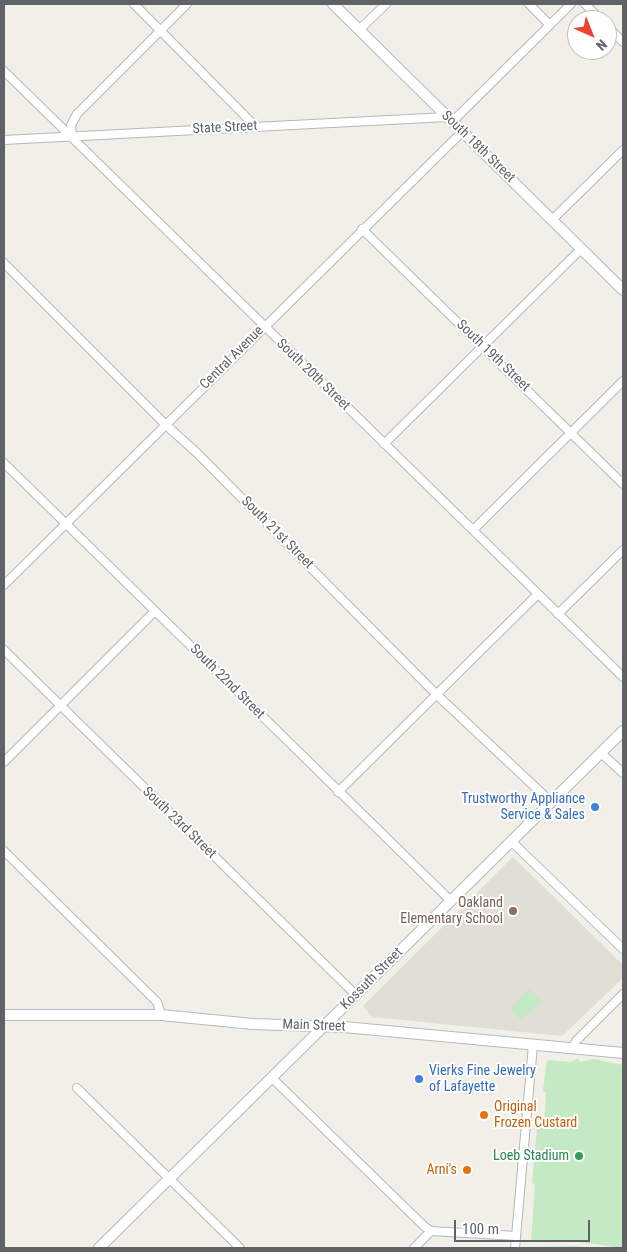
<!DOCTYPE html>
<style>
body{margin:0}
#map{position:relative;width:627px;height:1252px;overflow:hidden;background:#f1efe8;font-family:"Roboto Condensed",sans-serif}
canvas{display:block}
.frame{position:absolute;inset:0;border:5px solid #5f6368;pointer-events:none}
.north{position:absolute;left:567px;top:10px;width:50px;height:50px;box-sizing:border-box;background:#fff;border:1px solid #bfc1c3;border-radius:50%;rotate:136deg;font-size:14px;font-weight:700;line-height:20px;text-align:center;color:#5f6368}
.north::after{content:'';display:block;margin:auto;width:18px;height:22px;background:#ea4335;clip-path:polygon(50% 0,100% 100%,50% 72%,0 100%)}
.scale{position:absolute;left:454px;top:1220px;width:136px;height:22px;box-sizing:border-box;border:2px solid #5f6368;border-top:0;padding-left:6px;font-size:15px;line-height:18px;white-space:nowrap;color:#5f6368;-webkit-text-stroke:4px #fff;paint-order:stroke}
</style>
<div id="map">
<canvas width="627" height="1252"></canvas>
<div class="frame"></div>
<div class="north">N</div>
<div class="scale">100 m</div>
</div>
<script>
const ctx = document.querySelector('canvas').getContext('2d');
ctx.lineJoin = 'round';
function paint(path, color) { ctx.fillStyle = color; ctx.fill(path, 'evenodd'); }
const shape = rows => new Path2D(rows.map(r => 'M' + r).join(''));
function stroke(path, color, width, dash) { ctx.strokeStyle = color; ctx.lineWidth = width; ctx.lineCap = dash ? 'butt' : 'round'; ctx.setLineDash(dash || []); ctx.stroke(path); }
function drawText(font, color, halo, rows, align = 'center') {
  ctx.font = font + ' "Roboto Condensed",sans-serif'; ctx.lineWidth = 4; ctx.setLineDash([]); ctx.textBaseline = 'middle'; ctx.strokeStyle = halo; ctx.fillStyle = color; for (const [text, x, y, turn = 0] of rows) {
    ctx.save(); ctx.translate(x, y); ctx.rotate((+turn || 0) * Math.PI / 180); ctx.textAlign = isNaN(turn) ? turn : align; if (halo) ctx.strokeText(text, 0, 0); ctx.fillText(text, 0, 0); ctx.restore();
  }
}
paint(shape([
 [513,857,623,965,623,978,562,1036,372,1017,363,1006]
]), '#e1ded6');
paint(shape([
 [529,988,542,1002,521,1020,510,1010],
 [578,1058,580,1062,594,1059,623,1065,623,1248,572,1241,531,1242,535,1184,532,1183,537,1127,544,1128,546,1093,543,1091,547,1060,570,1062],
 [572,1246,594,1248,525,1248,525,1247]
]), '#c5e8c5');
const street = shape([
 [134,4,256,127],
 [529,4,550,25],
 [585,4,601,20],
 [607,26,623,42],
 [359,30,386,4],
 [4,71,623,677],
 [452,122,571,4],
 [72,137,71,125,77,114,187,4],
 [4,140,447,117],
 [552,220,623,150],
 [362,229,623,484],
 [4,263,166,425,196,452,436,694,551,802],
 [384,444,581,249],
 [4,463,451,901],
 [473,530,623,381],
 [4,585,462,132],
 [558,614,623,550],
 [4,650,356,995],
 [601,753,623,773],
 [4,762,155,611],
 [338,792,538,594],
 [511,841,623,949],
 [4,851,157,1002,161,1015],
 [573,1048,576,1041,623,994],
 [272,1078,425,1227,431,1231,516,1236],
 [77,1088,240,1248],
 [414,1248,431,1231],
 [515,1248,533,1045]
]);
const secondary = shape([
 [333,4,623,290],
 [4,1015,161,1015,253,1024,344,1027,623,1053],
 [99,1248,623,731]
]);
stroke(street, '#b5b8bc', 10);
stroke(secondary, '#b6babf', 12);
stroke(street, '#fff', 8);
stroke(secondary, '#fff', 10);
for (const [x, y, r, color] of [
 [595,807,5,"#3f7fe0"],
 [513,911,5,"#8d6e63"],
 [419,1079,5,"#3f7fe0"],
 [484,1115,5,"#e8710a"],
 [579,1156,5,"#2e9e5b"],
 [467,1170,5,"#e8710a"]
]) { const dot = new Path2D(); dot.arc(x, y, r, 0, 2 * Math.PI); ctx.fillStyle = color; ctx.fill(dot); stroke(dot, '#fff', 2); }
drawText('14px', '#5f6368', '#fff', [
 ["State Street",225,128,-3],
 ["South 18th Street",478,147,44],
 ["South 19th Street",493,356,44],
 ["Central Avenue",232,358,-45],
 ["South 20th Street",313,375,44],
 ["South 21st Street",277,533,45],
 ["South 22nd Street",227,682,45],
 ["South 23rd Street",179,823,44],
 ["Kossuth Street",372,979,-45],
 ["Main Street",314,1026,2]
]);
drawText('14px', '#366cbe', '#fff', [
 ["Trustworthy Appliance",585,799],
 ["Service & Sales",585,815],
 ["Vierks Fine Jewelry",429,1071,"left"],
 ["of Lafayette",429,1087,"left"]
], 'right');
drawText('14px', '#785e54', '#fff', [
 ["Oakland",503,903],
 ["Elementary School",503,919]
], 'right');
drawText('14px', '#c56008', '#fff', [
 ["Original",494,1107],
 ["Frozen Custard",494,1123],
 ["Arni's",457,1170,"right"]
], 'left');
drawText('14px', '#27864d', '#fff', [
 ["Loeb Stadium",569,1156]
], 'right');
</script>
